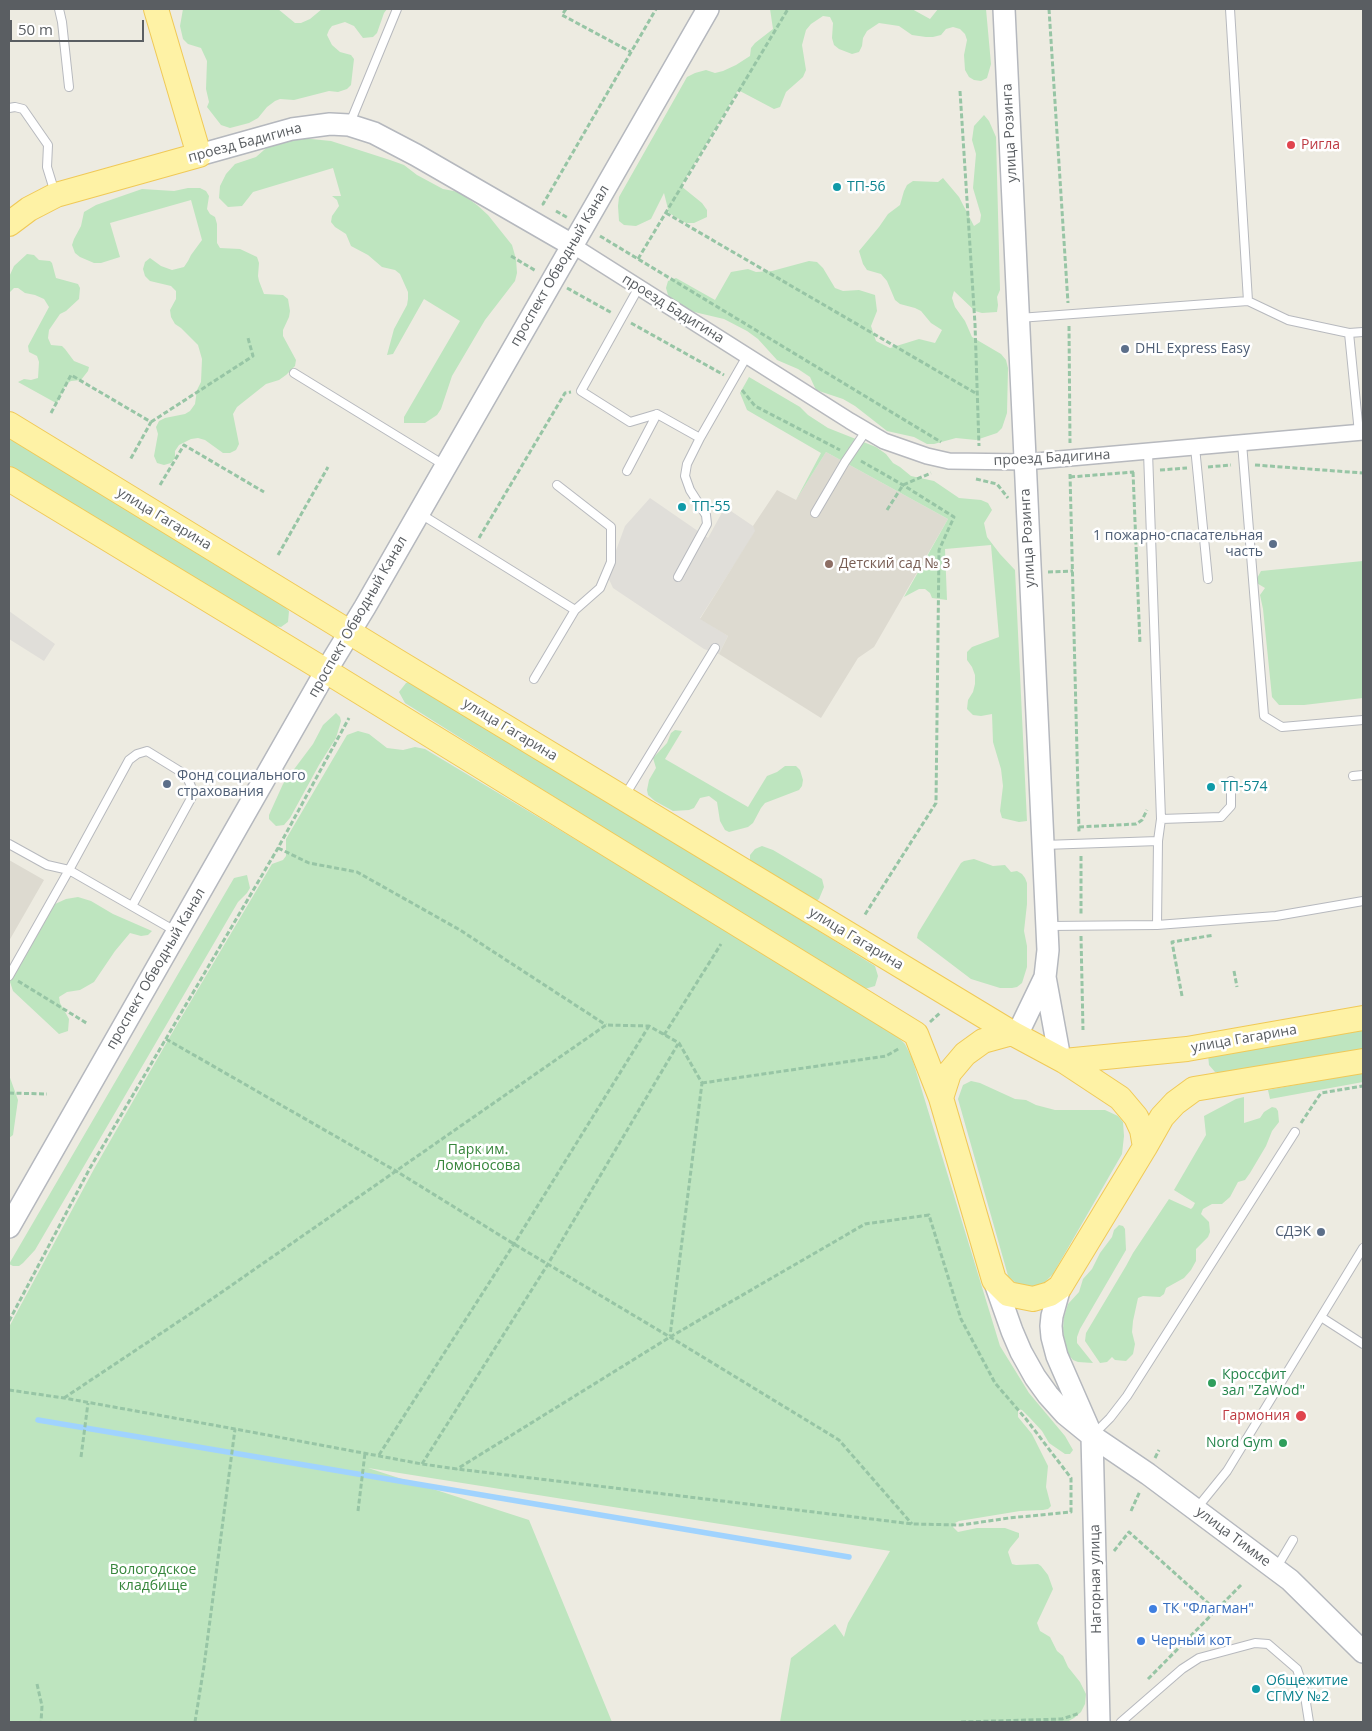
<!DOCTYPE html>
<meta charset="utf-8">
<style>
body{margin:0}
#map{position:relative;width:1372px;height:1731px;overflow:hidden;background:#edebe1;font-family:"Open Sans",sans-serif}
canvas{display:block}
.frame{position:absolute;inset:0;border:10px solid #5a5e62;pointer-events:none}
.scale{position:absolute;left:10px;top:20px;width:134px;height:22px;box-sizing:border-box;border:2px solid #5a5e62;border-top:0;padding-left:6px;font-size:15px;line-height:18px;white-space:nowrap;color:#5a5e62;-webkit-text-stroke:4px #fff;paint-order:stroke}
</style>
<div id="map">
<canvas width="1372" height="1731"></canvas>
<div class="frame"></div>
<div class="scale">50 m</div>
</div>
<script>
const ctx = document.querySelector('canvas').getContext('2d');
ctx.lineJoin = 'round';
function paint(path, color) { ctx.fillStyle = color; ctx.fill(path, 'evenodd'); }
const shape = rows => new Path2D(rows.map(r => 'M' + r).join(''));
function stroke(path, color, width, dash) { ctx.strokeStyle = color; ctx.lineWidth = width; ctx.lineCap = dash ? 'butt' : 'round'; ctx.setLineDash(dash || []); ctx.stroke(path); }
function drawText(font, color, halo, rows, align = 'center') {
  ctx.font = font + ' "Open Sans",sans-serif'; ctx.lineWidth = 5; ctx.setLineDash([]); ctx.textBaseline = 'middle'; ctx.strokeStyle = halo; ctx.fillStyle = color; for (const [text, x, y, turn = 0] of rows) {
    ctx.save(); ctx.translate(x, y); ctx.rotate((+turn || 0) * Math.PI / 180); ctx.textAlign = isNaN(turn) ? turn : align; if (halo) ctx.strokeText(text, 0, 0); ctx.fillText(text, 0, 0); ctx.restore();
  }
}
paint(shape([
 [650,498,708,538,725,507,753,526,756,531,700,618,728,636,719,654,704,649,613,588,607,575,625,526],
 [9,611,55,644,44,661,9,639]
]), '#e0ded9');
paint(shape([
 [826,452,948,519,874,647,858,658,821,718,719,654,728,636,700,619,755,531,753,526,777,490,796,500],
 [9,860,44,880,9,941]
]), '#dddad0');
paint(shape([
 [183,9,278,9,295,23,301,23,310,19,322,9,387,9,384,13,377,33,373,37,363,38,354,26,345,22,332,26,329,30,327,35,332,45,340,52,351,55,354,59,351,85,347,89,338,92,329,91,294,100,280,99,275,101,267,107,258,118,249,123,230,128,221,125,207,107,209,102,206,89,207,61,201,48,188,44,183,39,180,26],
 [770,9,912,9,930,19,938,9,986,9,991,64,987,78,981,81,974,80,969,77,965,70,964,55,967,40,965,34,960,29,953,27,946,29,941,35,933,37,926,37,912,35,899,26,879,23,867,31,863,38,862,46,859,52,852,54,839,49,834,45,832,38,833,23,830,17,823,16,811,24,806,30,802,45,806,70,803,77,786,92,780,107,774,109,738,90,681,186,702,203,707,210,707,217,694,223,686,223,681,220,669,213,664,193,651,219,636,226,624,225,619,221,618,206,619,197,687,77,695,73,706,70,715,73,723,71,736,65,750,56,751,48,755,43,773,29],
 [984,115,989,121,996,137,1000,290,997,297,998,305,997,312,982,313,975,311,954,291,952,298,955,307,965,321,972,337,1001,354,1006,360,1008,368,1007,413,1002,428,997,433,976,440,956,438,934,444,927,444,914,437,887,431,855,406,843,399,816,390,810,377,798,369,777,360,758,339,747,331,724,319,690,311,672,301,668,295,666,288,668,281,676,278,715,300,731,272,748,269,756,272,772,271,809,261,817,262,823,268,835,288,843,291,859,290,875,295,877,311,871,326,876,341,890,348,919,339,935,343,942,330,931,323,921,311,915,308,900,304,895,300,887,281,881,274,867,270,863,264,859,251,879,227,888,214,900,205,904,191,907,185,913,181,938,182,943,178,959,197,974,226,980,222,981,215,973,188,976,154,972,140,974,126],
 [301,138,331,141,390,160,404,165,417,175,443,189,459,192,477,205,488,215,512,245,516,259,517,273,515,281,485,320,452,376,441,409,437,415,425,423,404,423,404,417,460,321,424,299,393,354,387,355,394,329,407,305,408,299,408,292,400,274,395,270,382,267,368,255,351,246,346,234,335,227,331,222,332,216,339,206,337,200,332,196,341,196,333,168,253,192,242,206,228,207,219,198,220,186,226,174,235,164,256,157,272,143],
 [188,188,200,188,206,191,209,196,207,209,210,214,215,217,217,224,217,243,220,248,240,249,257,257,259,263,258,276,259,281,264,294,283,295,288,299,290,311,289,317,283,330,283,336,296,360,295,366,286,375,279,380,266,384,237,407,233,414,239,444,236,450,230,453,223,453,205,440,198,438,191,439,179,445,175,451,175,458,171,463,164,465,157,463,154,456,158,434,156,427,159,421,165,418,185,414,190,411,195,404,197,390,201,382,202,359,198,345,181,328,175,324,171,317,170,310,176,299,176,291,171,286,150,281,145,276,143,269,145,262,150,258,161,266,172,270,184,267,188,261,191,255,202,240,191,200,110,223,120,257,101,263,94,263,80,257,75,253,72,245,74,239,81,226,84,212,96,205,142,189,174,191],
 [27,254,34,255,39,260,50,261,52,263,56,278,78,284,80,288,79,299,66,311,60,314,49,330,48,338,51,345,62,346,65,349,74,361,89,367,88,371,81,380,71,381,66,384,58,401,56,403,18,382,24,379,31,380,38,378,39,362,37,356,29,352,28,346,49,307,44,299,35,295,25,293,18,288,14,288,9,293,9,277,14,266],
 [749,377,800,407,808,415,828,428,876,447,886,454,893,463,900,467,911,476,934,481,959,498,981,500,988,503,992,510,984,523,987,537,1000,554,1015,570,1027,821,1019,822,1002,818,1000,811,1003,786,1001,769,993,742,992,714,981,716,973,715,967,709,968,700,973,692,975,684,975,675,972,667,967,660,967,652,972,647,999,637,991,545,945,549,947,600,932,598,930,593,925,589,919,589,904,597,948,519,826,452,796,500,821,453,747,410,740,393],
 [9,435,277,600,289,611,288,622,281,627,266,624,9,465],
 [1363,561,1363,698,1304,705,1279,705,1272,697,1263,609,1260,595,1265,588,1255,582,1261,571],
 [410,681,416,681,875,966,878,976,875,986,861,990,405,703,399,692,406,683],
 [336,713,340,717,341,721,336,738,319,765,290,818,284,825,276,826,269,819,269,815,283,784,313,744,323,725],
 [675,730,682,731,665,759,748,807,767,776,777,772,785,766,796,766,800,770,803,780,802,786,799,790,765,803,761,808,753,823,748,827,729,832,725,830,720,821,717,802,709,796,700,798,694,808,689,810,673,811,655,801,648,795,647,790,649,780,656,768,653,758,667,743,671,733],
 [358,731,369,734,387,748,403,750,415,747,425,749,889,1028,905,1044,912,1058,1000,1346,1029,1393,1065,1436,1073,1450,1070,1454,1065,1454,1049,1443,1042,1431,1029,1417,1022,1410,1018,1409,1018,1417,1032,1434,1048,1466,1046,1487,1051,1506,1048,1509,1043,1510,1020,1511,959,1521,955,1523,953,1527,958,1532,977,1528,1005,1528,1016,1532,1019,1533,1019,1537,1010,1548,1008,1552,1012,1564,1016,1565,1038,1564,1041,1566,1048,1575,1053,1589,1037,1623,1040,1631,1050,1637,1057,1651,1063,1656,1068,1667,1080,1682,1086,1694,1085,1704,1081,1712,1074,1718,1067,1722,780,1722,791,1658,835,1624,844,1637,848,1623,890,1551,368,1468,529,1520,612,1722,9,1722,9,1327,94,1169,175,1028,272,864,283,860,286,856,286,839,347,735],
 [762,846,773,850,822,879,824,887,819,899,816,901,812,900,750,863,750,855,755,849],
 [974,859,993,866,1005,865,1011,872,1017,871,1022,874,1025,878,1027,883,1027,904,1024,931,1027,946,1027,967,1022,983,1017,987,1012,988,1000,988,971,979,917,938,918,933,961,863,964,861],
 [247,875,250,888,247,893,238,902,35,1250,23,1263,19,1266,13,1266,9,1264,234,878],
 [78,897,91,901,113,914,152,931,148,935,141,936,130,933,115,951,94,982,80,990,67,992,59,997,60,1003,69,1019,68,1031,59,1034,13,991,9,979,44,909,66,899],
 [1363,1026,1363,1050,1227,1072,1215,1072,1209,1065,1208,1055],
 [1363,1072,1363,1082,1270,1099,1268,1090],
 [9,1075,18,1100,13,1135,9,1138],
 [971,1081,980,1083,1015,1099,1026,1100,1036,1105,1055,1110,1105,1110,1118,1116,1123,1122,1124,1136,1122,1154,1053,1274,1042,1285,1035,1287,1017,1284,1008,1276,1007,1272,958,1099,963,1085],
 [1244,1097,1244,1123,1260,1118,1264,1112,1272,1107,1276,1108,1278,1111,1279,1122,1272,1131,1266,1146,1250,1173,1245,1180,1238,1182,1230,1197,1222,1204,1212,1204,1203,1209,1201,1214,1209,1222,1210,1232,1208,1237,1196,1249,1196,1261,1191,1270,1184,1278,1166,1288,1164,1294,1160,1297,1143,1296,1138,1298,1133,1321,1132,1332,1135,1344,1133,1354,1126,1361,1115,1360,1112,1357,1107,1362,1100,1363,1085,1341,1086,1333,1126,1266,1133,1253,1169,1199,1191,1209,1193,1207,1195,1203,1174,1190,1206,1135,1204,1116,1236,1099],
 [1119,1225,1123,1226,1125,1229,1126,1250,1080,1329,1077,1337,1077,1343,1093,1363,1078,1362,1073,1360,1067,1353,1064,1343,1063,1328,1064,1317,1068,1304,1079,1292,1083,1279,1092,1269,1100,1253,1112,1237,1114,1230]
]), '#bee5bf');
stroke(shape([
 [38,1420,849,1557]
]), '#a0d3fe', 5.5);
const lane = shape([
 [59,9,62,22,69,87],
 [9,108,15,107,23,109,48,145,47,167,55,193],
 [350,123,397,9],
 [639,287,581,391,630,422,657,414,700,438,687,464,685,476,690,490,706,515,707,524,678,577],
 [1248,301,1288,320,1349,333,1363,332],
 [1019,318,1248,301,1230,9],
 [1349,333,1359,433],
 [294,373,444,465],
 [700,438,747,356],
 [1242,443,1264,716,1282,727,1363,720],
 [1195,447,1208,579],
 [1148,452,1161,819,1158,841,1157,925],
 [627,471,657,414],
 [419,513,575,610],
 [815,513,845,462,866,431],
 [534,679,575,610,600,588,611,562,611,527,557,485],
 [1353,776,1363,775],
 [624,797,715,648],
 [1161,819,1221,817,1231,806,1231,781],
 [9,844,47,865,69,870,177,932],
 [1044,845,1158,841],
 [1049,926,1157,925,1276,916,1363,901],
 [9,976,69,870,129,760,137,754,147,751,186,775,194,793,132,906],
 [1321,1317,1363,1344],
 [1093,1435,1110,1418,1127,1396,1295,1132],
 [1197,1508,1227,1471,1363,1248],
 [1277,1567,1293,1540],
 [1121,1722,1182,1669,1199,1658,1255,1643,1268,1644,1297,1669,1304,1690,1309,1722]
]);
const street = shape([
 [572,245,850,421,884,441,927,456,949,461,1025,462,1363,432]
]);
const secondary = shape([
 [1004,9,1048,950,1045,977,1060,1059],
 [199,155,292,129,330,124,349,125,374,133,416,155,572,245],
 [1017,1035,1045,977],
 [9,1227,326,671,365,607,708,9],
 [994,1280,1012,1331,1021,1352,1035,1377,1048,1395,1065,1414,1092,1436,1148,1474,1290,1580,1363,1652],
 [1060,1287,1052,1316,1051,1326,1052,1337,1057,1356,1092,1436,1099,1722]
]);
const primary = shape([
 [9,224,29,209,56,195,199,155,156,9],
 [9,424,395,660,1012,1033],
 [9,479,326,671,916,1034,941,1098],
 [1012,1033,1064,1061,1120,1098,1136,1117,1142,1130,1145,1147,1060,1287,1050,1294,1033,1299,1008,1294,994,1280,941,1098,949,1073,965,1054,983,1041,1012,1033],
 [1064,1061,1187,1049,1363,1018],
 [1145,1147,1162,1117,1175,1103,1194,1089,1363,1061]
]);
stroke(lane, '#b7b9be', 10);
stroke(street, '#b7b9be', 18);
stroke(secondary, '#b5b8be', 24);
stroke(primary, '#f0c957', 26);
stroke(shape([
 [566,9,562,15,631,52],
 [1049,9,1068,303],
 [960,91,975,324,979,446],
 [544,205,543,204,656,9],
 [556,211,568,218],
 [666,213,977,394],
 [600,236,941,442],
 [511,256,536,271],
 [638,259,788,9],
 [567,288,612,313],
 [631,323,724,375],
 [1069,326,1070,443],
 [742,390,755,406,840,450],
 [51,413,71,375,151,422,130,460],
 [151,422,253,356,248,338],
 [861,461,903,485,954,517,939,550,936,803,864,916],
 [1255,465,1363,473],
 [1208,467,1231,465],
 [1160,470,1187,468],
 [1133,472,1140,644],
 [1070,474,1079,832],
 [1070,477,1134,472],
 [976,479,997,484,1008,498],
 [160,485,184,445,264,492],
 [887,510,903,485,931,473],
 [479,538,565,393,571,392],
 [278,555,328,467],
 [1048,572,1073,571],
 [1079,827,1136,824,1142,820,1147,810],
 [278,848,309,863,357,872,460,930,606,1025],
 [1081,856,1081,915],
 [1081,936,1083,1030],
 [1234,971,1237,987],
 [18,981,88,1024],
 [1182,996,1172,942,1214,935],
 [930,1022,940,1013],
 [664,1035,721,944],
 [166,1039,396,1171,514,1244,670,1337,839,1440,912,1524],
 [702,1083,886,1056,900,1048],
 [9,1093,47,1094],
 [1301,1123,1321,1093,1363,1086],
 [9,1321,90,1168,278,848,349,718],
 [9,1390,64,1398,235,1429,422,1464,457,1469,913,1524,961,1525,1009,1518,1071,1512,1071,1478,1026,1419,995,1383,961,1319,929,1215,865,1224,670,1337,457,1469],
 [64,1398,196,1310,606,1025,649,1026,679,1043,702,1083,670,1336],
 [379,1455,514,1244,649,1026],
 [81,1457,88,1403],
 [1155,1458,1159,1450],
 [422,1464,548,1264,678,1044],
 [358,1511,365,1453],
 [1131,1511,1140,1491],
 [1114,1551,1129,1532,1217,1611],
 [1148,1679,1241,1585],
 [37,1684,42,1706,41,1722],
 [195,1722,204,1666,235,1429],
 [961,1722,1062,1719,1080,1713]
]), '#97c5a5', 3, [5, 2.5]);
stroke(lane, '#fff', 8);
stroke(street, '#fff', 15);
stroke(secondary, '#fff', 21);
stroke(primary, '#fef2a5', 24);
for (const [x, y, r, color] of [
 [1291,145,5,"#e0444e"],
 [837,187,5,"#0f9aa8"],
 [1125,349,5,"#5c6f8a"],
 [682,507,5,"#0f9aa8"],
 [1273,544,5,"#5c6f8a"],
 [829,564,5,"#8d6e63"],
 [167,784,5,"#5c6f8a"],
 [1211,787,5,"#0f9aa8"],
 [1321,1232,5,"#5c6f8a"],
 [1212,1383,5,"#2e9e5b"],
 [1301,1416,6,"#e0444e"],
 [1283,1443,5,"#2e9e5b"],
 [1153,1609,5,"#3f7fe0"],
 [1141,1641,5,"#3f7fe0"],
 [1256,1689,5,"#0f9aa8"]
]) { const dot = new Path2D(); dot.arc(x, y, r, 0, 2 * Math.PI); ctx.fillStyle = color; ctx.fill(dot); stroke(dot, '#fff', 2); }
drawText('14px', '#5a5e62', '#fff', [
 ["улица Розинга",1010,133,-93],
 ["проезд Бадигина",245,143,-15],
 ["проспект Обводный Канал",560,266,-60],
 ["проезд Бадигина",673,309,32],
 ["проезд Бадигина",1052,458,-3],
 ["улица Гагарина",164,519,31],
 ["улица Розинга",1028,538,-93],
 ["проспект Обводный Канал",358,617,-60],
 ["улица Гагарина",510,730,31],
 ["улица Гагарина",856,939,31],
 ["проспект Обводный Канал",156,969,-60],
 ["улица Гагарина",1244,1039,-10],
 ["улица Тимме",1233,1537,37],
 ["Нагорная улица",1096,1579,-91]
]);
drawText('14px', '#be3a42', '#fff', [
 ["Ригла",1301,145],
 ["Гармония",1290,1416,"right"]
], 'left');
drawText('14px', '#0d838f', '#fff', [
 ["ТП-56",847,187],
 ["ТП-55",692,507],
 ["ТП-574",1221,787],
 ["Общежитие",1266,1681],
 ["СГМУ №2",1266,1697]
], 'left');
drawText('14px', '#4e5e75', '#fff', [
 ["DHL Express Easy",1135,349],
 ["1 пожарно-спасательная",1263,536,"right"],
 ["часть",1263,552,"right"],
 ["Фонд социального",177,776],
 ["страхования",177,792],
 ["СДЭК",1311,1232,"right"]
], 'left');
drawText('14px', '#785e54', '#fff', [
 ["Детский сад № 3",839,564]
], 'left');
drawText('14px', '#36863b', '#fff', [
 ["Парк им.",478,1150],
 ["Ломоносова",478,1166],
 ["Вологодское",153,1570],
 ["кладбище",153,1586]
]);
drawText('14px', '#27864d', '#fff', [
 ["Кроссфит",1222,1375],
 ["зал \"ZaWod\"",1222,1391],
 ["Nord Gym",1273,1443,"right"]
], 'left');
drawText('14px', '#366cbe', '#fff', [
 ["ТК \"Флагман\"",1163,1609],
 ["Черный кот",1151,1641]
], 'left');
</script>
